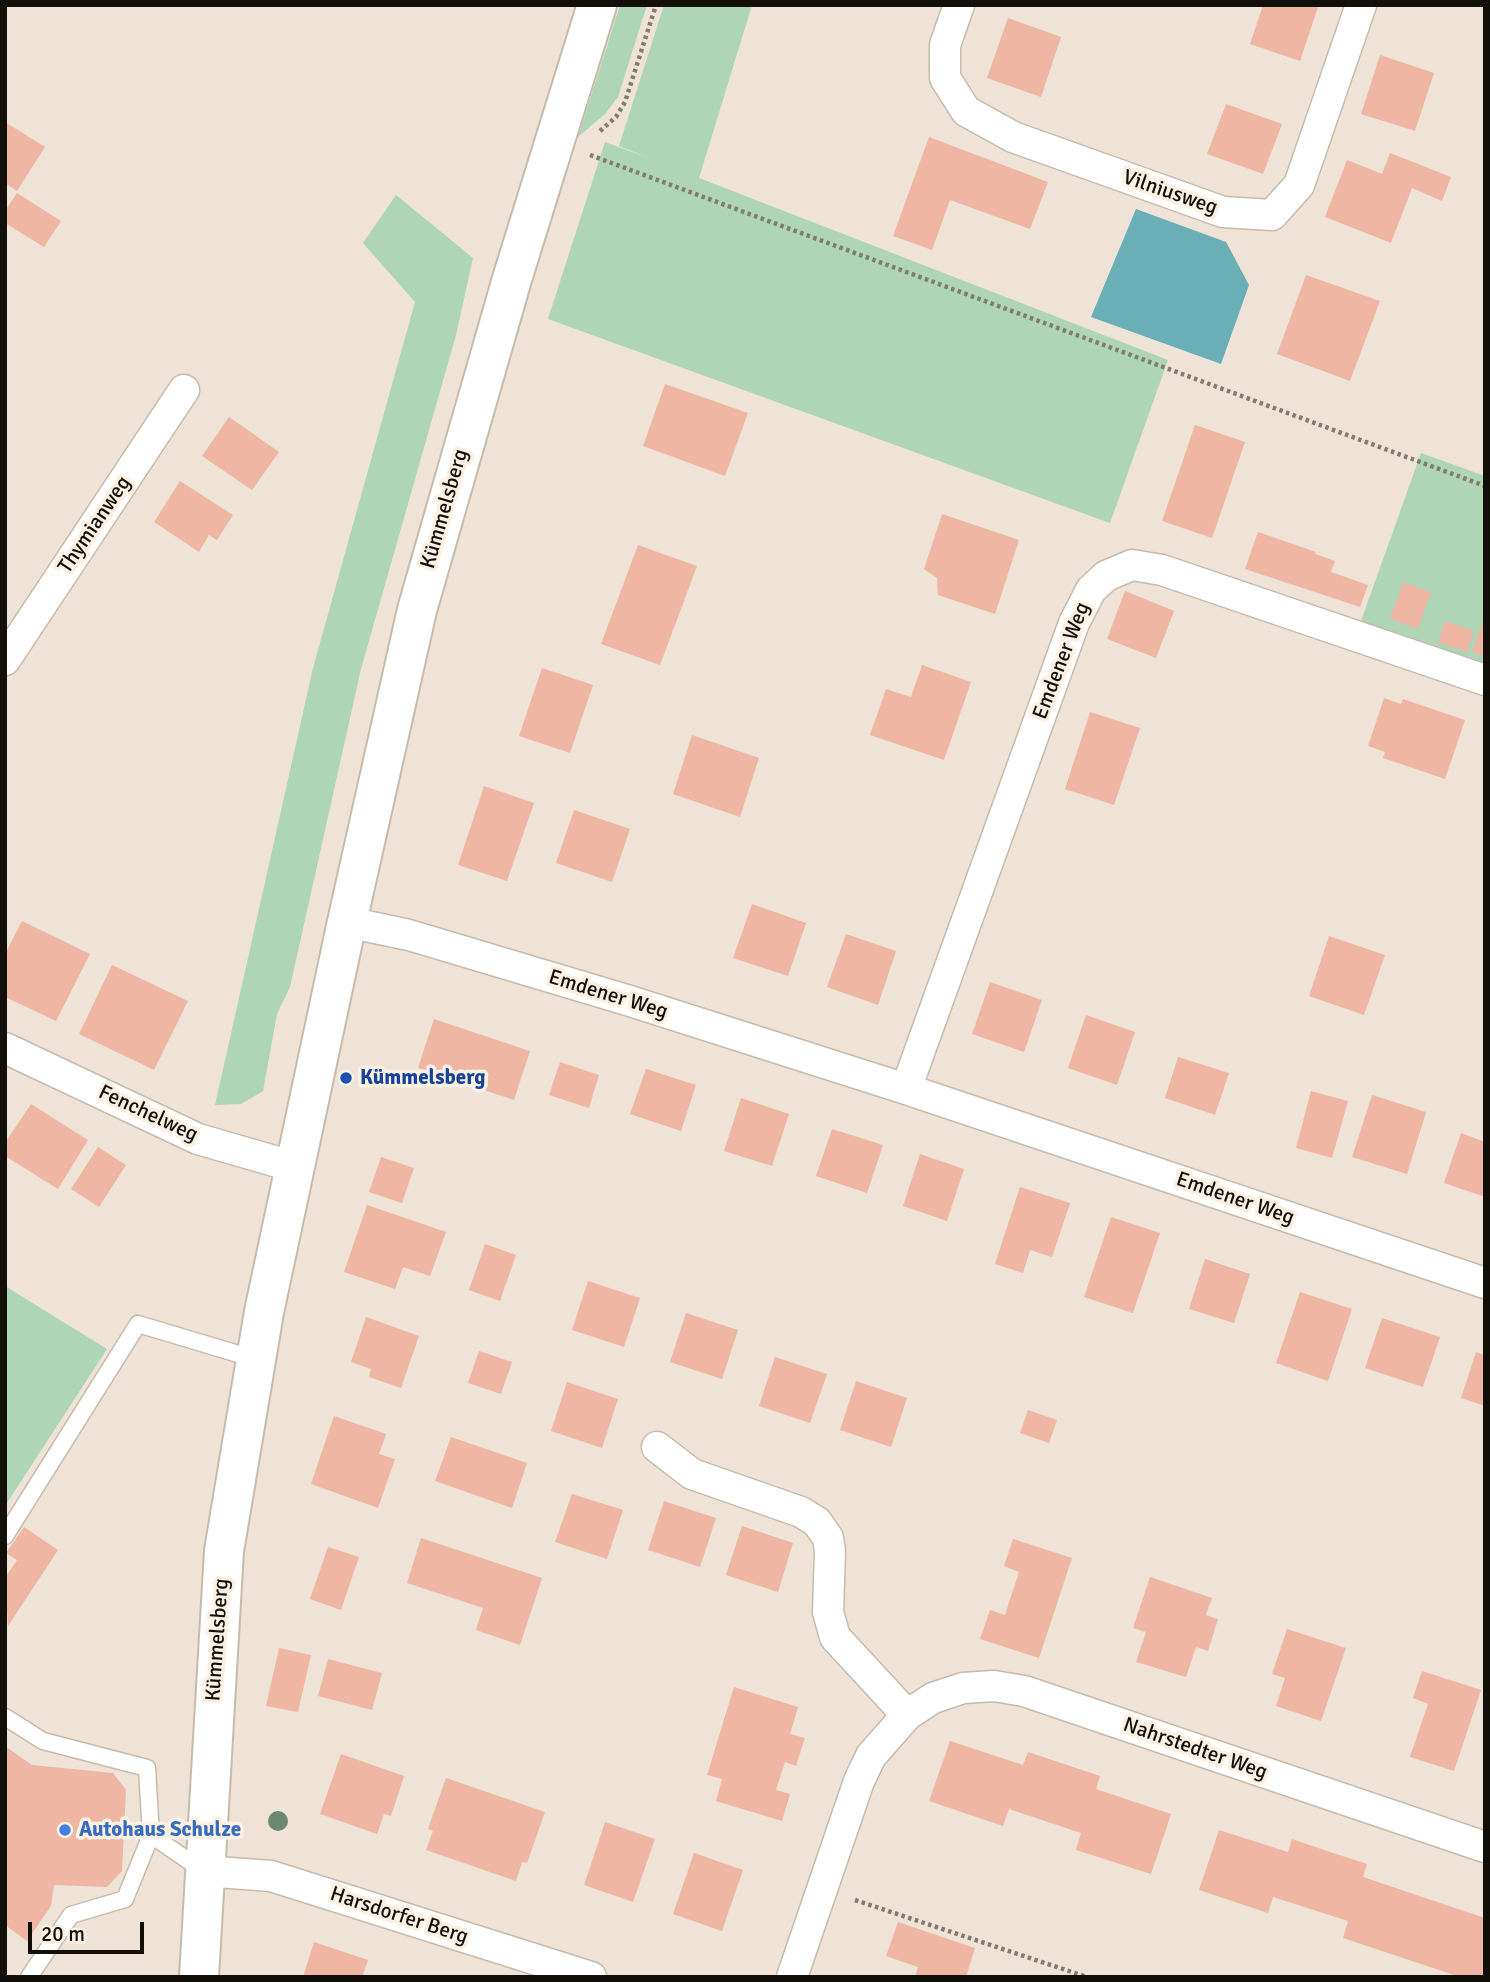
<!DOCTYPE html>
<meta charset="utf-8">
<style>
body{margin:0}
#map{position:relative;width:1490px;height:1982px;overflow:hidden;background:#eee3d6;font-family:Signika,sans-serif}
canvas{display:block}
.frame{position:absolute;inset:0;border:7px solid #120f0a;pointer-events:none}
.scale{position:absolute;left:28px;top:1922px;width:116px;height:32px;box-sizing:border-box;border:4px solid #120f0a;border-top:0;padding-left:9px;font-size:21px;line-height:24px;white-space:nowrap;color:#120f0a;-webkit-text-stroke:5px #fbf1e3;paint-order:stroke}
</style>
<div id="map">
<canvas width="1490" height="1982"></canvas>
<div class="frame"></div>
<div class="scale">20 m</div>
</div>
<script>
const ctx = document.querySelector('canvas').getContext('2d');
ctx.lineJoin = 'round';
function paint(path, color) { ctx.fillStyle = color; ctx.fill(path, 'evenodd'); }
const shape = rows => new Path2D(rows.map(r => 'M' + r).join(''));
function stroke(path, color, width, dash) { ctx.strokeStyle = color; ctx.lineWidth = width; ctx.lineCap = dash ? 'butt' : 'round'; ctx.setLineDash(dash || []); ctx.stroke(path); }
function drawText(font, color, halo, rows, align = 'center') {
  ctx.font = font + ' Signika,sans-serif'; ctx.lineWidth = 7; ctx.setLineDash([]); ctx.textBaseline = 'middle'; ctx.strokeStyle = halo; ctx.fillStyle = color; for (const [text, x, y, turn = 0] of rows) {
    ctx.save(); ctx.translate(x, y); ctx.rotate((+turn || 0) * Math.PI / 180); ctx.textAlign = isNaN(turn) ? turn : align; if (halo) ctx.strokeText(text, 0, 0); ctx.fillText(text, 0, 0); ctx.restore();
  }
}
paint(shape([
 [620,5,647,5,618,97,605,114,578,137],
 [664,5,752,5,699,178,1168,360,1110,523,548,319,605,142,654,160,619,146],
 [396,195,473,258,456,335,361,669,290,987,277,1014,263,1091,241,1104,215,1105,313,668,415,302,363,243],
 [1421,453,1485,476,1485,665,1361,621],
 [5,1286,107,1349,5,1506]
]), '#add5b6');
paint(shape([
 [1136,209,1226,242,1249,285,1221,364,1091,317]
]), '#6aaeb7');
paint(shape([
 [1263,5,1318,7,1300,61,1250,44],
 [1008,18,1061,37,1041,97,987,78],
 [1380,55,1434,73,1415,131,1361,114],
 [1226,104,1282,124,1263,174,1207,154],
 [5,122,45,147,17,191,5,183],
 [929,137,1048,182,1030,229,950,200,932,250,893,236],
 [1390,153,1451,177,1442,201,1412,188,1391,243,1325,217,1347,160,1382,174],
 [17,193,61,221,44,247,5,223,5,211],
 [1306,275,1380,301,1350,381,1277,354],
 [665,384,748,413,725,476,643,446],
 [229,417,279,452,252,490,202,456],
 [1195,425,1245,442,1212,538,1162,521],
 [180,481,233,515,217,540,209,535,199,552,154,522],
 [942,514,1019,540,995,614,938,595,937,578,924,569],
 [1258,532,1316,552,1315,554,1335,561,1331,572,1368,585,1360,607,1245,569],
 [638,545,697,566,660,665,601,644],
 [1403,582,1431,592,1418,629,1390,619],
 [1125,591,1174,611,1156,658,1107,639],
 [1484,617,1485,617,1485,656,1472,652],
 [1445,621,1474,631,1467,652,1438,642],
 [922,665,971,682,944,760,870,735,886,689,911,697],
 [542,668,593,685,570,753,519,736],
 [1384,698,1401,704,1403,699,1465,720,1445,779,1383,758,1385,752,1368,746],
 [1090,712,1140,728,1114,805,1065,789],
 [692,735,759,758,740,817,673,794],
 [484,786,534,803,507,881,458,865],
 [574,810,630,829,612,882,556,863],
 [752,904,806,923,788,976,733,958],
 [22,921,90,954,56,1021,5,997,5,954],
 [846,934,896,951,878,1005,827,987],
 [1329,936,1385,955,1364,1015,1309,996],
 [112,965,188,1001,154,1070,79,1034],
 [990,982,1042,1000,1024,1052,972,1034],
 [1086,1015,1135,1032,1117,1085,1068,1068],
 [434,1019,530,1051,514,1100,418,1068],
 [1178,1057,1229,1073,1215,1115,1165,1098],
 [560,1062,599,1075,589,1108,549,1095],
 [646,1069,696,1085,681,1131,630,1114],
 [1311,1091,1348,1101,1332,1158,1296,1148],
 [1372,1095,1426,1112,1407,1174,1352,1157],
 [741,1098,789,1114,772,1166,724,1151],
 [31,1104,88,1140,58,1189,5,1156,5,1143],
 [832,1129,883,1145,867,1193,816,1176],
 [1461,1133,1485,1142,1485,1197,1444,1183],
 [98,1147,126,1165,99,1207,71,1189],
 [920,1154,964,1169,947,1221,903,1206],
 [381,1157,414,1168,402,1203,369,1192],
 [1020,1187,1070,1203,1052,1257,1030,1250,1023,1273,995,1264],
 [367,1205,446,1232,430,1276,403,1267,395,1289,344,1272],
 [1111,1217,1160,1233,1133,1313,1084,1297],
 [485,1244,516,1255,500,1301,469,1290],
 [1205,1259,1250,1274,1234,1323,1189,1309],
 [588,1281,640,1298,624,1347,572,1330],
 [1300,1292,1352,1309,1328,1381,1276,1363],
 [686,1313,738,1330,722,1379,670,1362],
 [366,1317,419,1336,401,1388,369,1377,371,1369,351,1362],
 [1382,1318,1440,1337,1423,1387,1365,1368],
 [479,1351,512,1362,501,1394,468,1383],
 [1476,1352,1485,1355,1485,1406,1461,1398],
 [775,1357,827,1374,810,1423,759,1406],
 [856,1381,907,1398,891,1447,840,1430],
 [567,1382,618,1399,602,1448,551,1431],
 [1028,1410,1057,1420,1049,1443,1020,1433],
 [334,1416,386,1434,379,1454,395,1459,378,1508,311,1484],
 [451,1437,527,1463,512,1508,435,1481],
 [572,1494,623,1510,607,1559,555,1542],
 [664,1501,716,1518,700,1567,648,1550],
 [742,1526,793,1543,778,1592,726,1575],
 [24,1527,58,1550,8,1626,5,1578,17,1560,6,1553],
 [421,1538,542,1578,520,1645,476,1630,483,1608,407,1583],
 [1013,1539,1072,1558,1039,1658,980,1639,990,1610,1005,1615,1019,1572,1004,1566],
 [328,1547,359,1557,341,1610,310,1599],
 [1150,1577,1212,1598,1206,1615,1218,1619,1208,1651,1196,1647,1186,1677,1136,1662,1146,1632,1133,1628],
 [1287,1629,1346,1648,1321,1721,1276,1706,1285,1678,1272,1674],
 [279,1648,311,1655,298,1712,266,1706],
 [328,1659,382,1673,372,1710,318,1696],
 [1422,1671,1481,1690,1454,1771,1410,1757,1428,1704,1413,1698],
 [734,1687,798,1707,790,1734,805,1738,796,1766,785,1762,776,1790,790,1794,782,1821,716,1801,722,1779,707,1775],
 [950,1741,1023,1765,1028,1752,1100,1776,1096,1789,1171,1814,1151,1874,1076,1850,1081,1833,1009,1809,1003,1826,929,1801],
 [5,1746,32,1765,113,1773,126,1790,122,1871,107,1887,54,1885,51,1906,27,1941,5,1925],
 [341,1754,404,1776,391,1816,384,1814,377,1834,320,1814],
 [446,1778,545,1812,527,1863,522,1862,516,1881,426,1850,433,1831,428,1829],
 [605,1822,655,1839,633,1902,584,1885],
 [1219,1830,1288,1852,1292,1839,1330,1852,1367,1864,1363,1877,1485,1918,1485,1977,1460,1977,1343,1938,1348,1921,1273,1897,1268,1913,1199,1890],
 [694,1853,743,1870,722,1931,673,1914],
 [898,1922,975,1948,966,1977,915,1977,918,1967,886,1956],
 [314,1942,368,1960,362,1977,303,1977]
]), '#eeb6a3');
const lane = shape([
 [5,1536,138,1324,255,1359],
 [5,1717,43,1741,147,1768,151,1835],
 [29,1977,71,1915,125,1899,151,1835,202,1870]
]);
const street = shape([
 [959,5,945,45,945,78,966,111,1013,137,1223,212,1272,215,1299,185,1361,5],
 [5,660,184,390],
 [347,922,409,935,630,1001,906,1089,1485,1283],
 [5,1048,198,1139,295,1167],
 [906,1089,1074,623,1091,590,1106,576,1132,565,1162,570,1485,680],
 [657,1447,692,1474,801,1512,817,1522,828,1538,830,1551,828,1612,835,1637,907,1715],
 [204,1871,271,1876,591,1977],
 [792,1977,859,1781,871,1756,907,1715,933,1698,963,1688,994,1686,1024,1691,1485,1847]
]);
const secondary = shape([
 [199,1977,224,1551,264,1312,347,922,417,610,512,279,597,5]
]);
stroke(lane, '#c5bbad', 19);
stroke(street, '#c5bbad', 33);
stroke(secondary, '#c5bbad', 42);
stroke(shape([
 [600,131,616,117,625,102,656,5],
 [590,155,1485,486],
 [855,1900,1087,1977]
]), '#827b72', 4.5, [3.5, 3.5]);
stroke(lane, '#fff', 16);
stroke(street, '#fff', 30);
stroke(secondary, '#fff', 38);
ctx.fillStyle = '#6d8870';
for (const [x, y] of [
 [278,1821]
]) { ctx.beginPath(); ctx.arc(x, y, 10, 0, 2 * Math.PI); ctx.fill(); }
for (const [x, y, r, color] of [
 [346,1078,7,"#1a4fb4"],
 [65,1830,7,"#3f7fe0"]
]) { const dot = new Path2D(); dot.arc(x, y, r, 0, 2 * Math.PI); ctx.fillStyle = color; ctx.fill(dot); stroke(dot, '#fbf1e3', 2.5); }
drawText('21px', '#120f0a', '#fbf1e3', [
 ["Vilniusweg",1170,193,19],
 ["Kümmelsberg",445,509,-74],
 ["Thymianweg",95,525,-56],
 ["Emdener Weg",1062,661,-69],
 ["Emdener Weg",608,995,17],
 ["Fenchelweg",148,1114,25],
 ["Emdener Weg",1235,1199,19],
 ["Kümmelsberg",218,1640,-86],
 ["Nahrstedter Weg",1195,1749,19],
 ["Harsdorfer Berg",399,1916,18]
]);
drawText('bold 21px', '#164399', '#fbf1e3', [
 ["Kümmelsberg",360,1078]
], 'left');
drawText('bold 21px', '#366cbe', '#fbf1e3', [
 ["Autohaus Schulze",79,1830]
], 'left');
</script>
